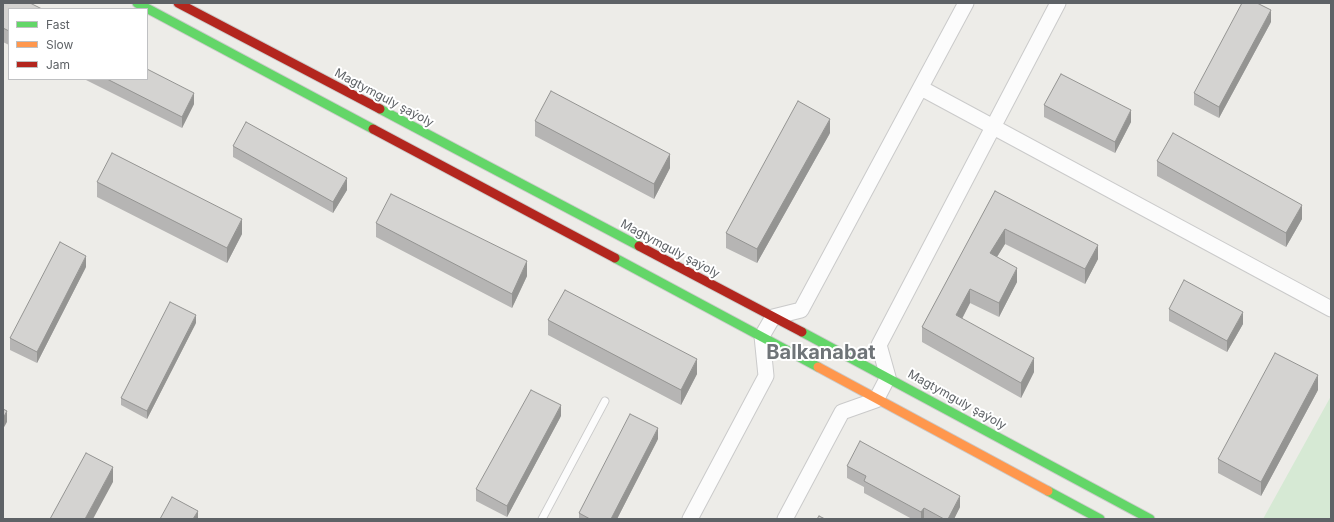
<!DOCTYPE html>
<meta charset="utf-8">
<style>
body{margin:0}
#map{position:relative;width:1334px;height:522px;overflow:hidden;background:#edece8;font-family:Inter,sans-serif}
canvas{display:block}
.frame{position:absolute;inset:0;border:4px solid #5e6266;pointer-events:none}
.legend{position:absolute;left:8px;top:8px;width:140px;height:72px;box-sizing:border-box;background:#fff;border:1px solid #bfc0c2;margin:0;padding:5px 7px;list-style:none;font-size:12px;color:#5e6266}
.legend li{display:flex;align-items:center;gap:8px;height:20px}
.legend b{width:20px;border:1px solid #bfc0c2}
</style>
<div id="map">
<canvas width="1334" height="522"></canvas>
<div class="frame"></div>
<ul class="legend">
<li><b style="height:5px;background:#63d668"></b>Fast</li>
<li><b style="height:5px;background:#ff974d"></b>Slow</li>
<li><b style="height:5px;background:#b3261e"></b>Jam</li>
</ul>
</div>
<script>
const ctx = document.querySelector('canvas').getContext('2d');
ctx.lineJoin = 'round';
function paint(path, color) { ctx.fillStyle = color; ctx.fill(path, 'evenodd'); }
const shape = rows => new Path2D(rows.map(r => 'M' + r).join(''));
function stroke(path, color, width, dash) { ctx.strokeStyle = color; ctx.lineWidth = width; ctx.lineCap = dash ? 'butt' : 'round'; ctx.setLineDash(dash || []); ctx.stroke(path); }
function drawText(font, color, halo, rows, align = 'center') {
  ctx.font = font + ' Inter,sans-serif'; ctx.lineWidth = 4; ctx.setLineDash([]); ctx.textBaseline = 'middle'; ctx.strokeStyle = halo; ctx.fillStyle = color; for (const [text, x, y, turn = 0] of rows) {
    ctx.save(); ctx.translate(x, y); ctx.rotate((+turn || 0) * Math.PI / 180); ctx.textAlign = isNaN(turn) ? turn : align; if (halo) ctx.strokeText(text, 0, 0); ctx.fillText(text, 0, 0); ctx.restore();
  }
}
paint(shape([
 [1331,396,1331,519,1263,519]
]), '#d6e9d4');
const lane = shape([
 [542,519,605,401]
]);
const street = shape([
 [921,88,1331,309],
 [690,519,766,376,762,336,773,317,801,310,966,3],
 [785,519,842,412,876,400,888,377,879,345,1058,3]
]);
const fast = shape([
 [137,3,373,129],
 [380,109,639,246],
 [615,258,818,367],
 [802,332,1150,519],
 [1048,491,1100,519]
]);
const slow = shape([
 [818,367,1048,491]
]);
const jam = shape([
 [178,3,380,109],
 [373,129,615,258],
 [639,246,802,332]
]);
stroke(lane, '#cacaca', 9);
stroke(street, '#cacaca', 17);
stroke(fast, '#cacac9', 11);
stroke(slow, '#cacac9', 11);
stroke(jam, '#cacac9', 11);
stroke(lane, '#fcfcfc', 7);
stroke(street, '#fcfcfc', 15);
stroke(fast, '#63d668', 9);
stroke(slow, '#ff974d', 9);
stroke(jam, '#b3261e', 9);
paint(shape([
 [3,3,9,9,9,45,3,42],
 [1271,22,1219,118,1194,105,1194,93],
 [84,79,147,79,194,104,182,128],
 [1044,105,1131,122,1115,153,1044,117],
 [535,121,670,168,654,199,535,136],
 [830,133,757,263,726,248,726,233],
 [233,146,347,190,333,213,233,157],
 [1157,161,1302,219,1286,247,1157,176],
 [97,182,242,234,227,263,97,197],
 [995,191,1098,259,1085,284,1005,244,997,257,1017,282,999,317,970,303,962,319,1034,372,1021,398,922,342,922,327],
 [376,223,527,276,512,308,376,237],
 [86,267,37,363,10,350,10,338],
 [1169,309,1243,324,1227,352,1169,321],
 [548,320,697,374,681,405,548,335],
 [196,323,147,419,121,405,121,398],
 [1318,390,1261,496,1218,473,1218,459],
 [561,416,507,517,476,501,476,489],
 [658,439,617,519,579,519,579,513],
 [847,466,960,507,954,519,912,519,864,493,864,487,847,478]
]), '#b6b5b4');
paint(shape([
 [1271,10,1271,22,1219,118,1219,107],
 [194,93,194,104,182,128,182,117],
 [1131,110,1131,122,1115,153,1115,142],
 [830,119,830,133,757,263,757,249],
 [670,154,670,168,654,199,654,184],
 [347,178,347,190,333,213,333,202],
 [1302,205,1302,219,1286,247,1286,233],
 [242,219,242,234,227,263,227,248],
 [1005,229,1005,244,990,268,990,253],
 [1098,245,1098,259,1085,284,1085,269],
 [86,256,86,267,37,363,37,352],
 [527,261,527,276,512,308,512,294],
 [1017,268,1017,282,999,317,999,303],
 [970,289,970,303,956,330,956,315],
 [1243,312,1243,324,1227,352,1227,341],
 [196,315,196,323,147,419,147,411],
 [1034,358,1034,372,1021,398,1021,383],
 [697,359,697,374,681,405,681,390],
 [1318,375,1318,390,1261,496,1261,482],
 [561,405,561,416,507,517,507,506],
 [7,411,7,422,3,429,3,418],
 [658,428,658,439,617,519,611,519],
 [113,467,113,482,93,519,85,519],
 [960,496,960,507,954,519,948,519],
 [924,508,924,519,921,519,921,512],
 [198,511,198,519,193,519]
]), '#949492');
const building = shape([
 [3,3,30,3,42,9,9,9,9,31,3,28,3,3],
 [1242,3,1257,3,1271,10,1219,107,1194,93,1242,3],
 [147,69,194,93,182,117,107,79,147,79,147,69],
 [1061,74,1131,110,1115,142,1044,105,1061,74],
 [551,91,670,154,654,184,535,121,551,91],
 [798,101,830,119,757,249,726,233,798,101],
 [246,122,347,178,333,202,233,146,246,122],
 [1173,133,1302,205,1286,233,1157,161,1173,133],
 [112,153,242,219,227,248,97,182,112,153],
 [995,191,1098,245,1085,269,1005,229,990,253,1017,268,999,303,970,289,956,315,1034,358,1021,383,922,327,995,191],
 [391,194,527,261,512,294,376,223,391,194],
 [60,242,86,256,37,352,10,338,60,242],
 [1184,280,1243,312,1227,341,1169,309,1184,280],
 [565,290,697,359,681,390,548,320,565,290],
 [170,302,196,315,147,411,121,398,170,302],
 [1275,353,1318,375,1261,482,1218,459,1275,353],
 [531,390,561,405,507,506,476,489,531,390],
 [3,409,7,411,3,418,3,409],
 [630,414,658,428,611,519,590,519,579,513,630,414],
 [860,441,960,496,948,519,944,519,924,508,921,512,864,481,866,476,847,466,860,441],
 [86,453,113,467,85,519,50,519,86,453],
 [172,497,198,511,193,519,160,519,172,497],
 [819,516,825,519,817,519,819,516]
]);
paint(building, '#d4d3d1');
stroke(building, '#949492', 1);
drawText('12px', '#5e6266', '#fff', [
 ["Magtymguly şaýoly",384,98,28],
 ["Magtymguly şaýoly",670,249,28],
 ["Magtymguly şaýoly",957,400,29]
]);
drawText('bold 20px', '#6f7478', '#fff', [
 ["Balkanabat",821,353]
]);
</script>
